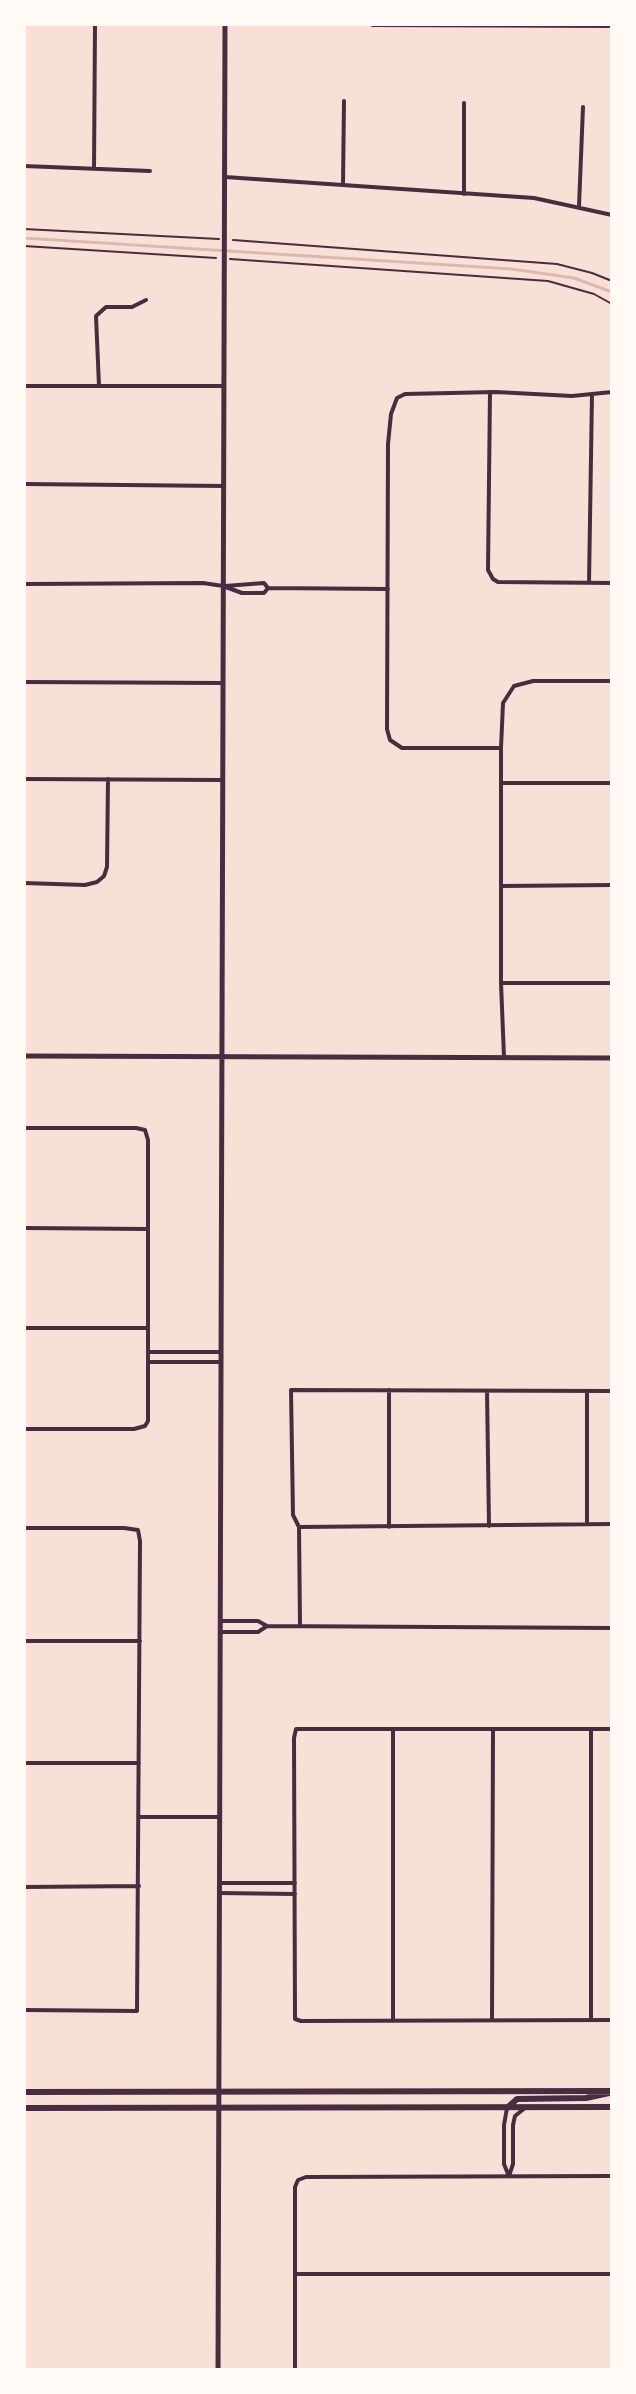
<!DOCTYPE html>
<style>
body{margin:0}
#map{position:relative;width:636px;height:2394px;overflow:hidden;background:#f7e1d7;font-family:"Space Grotesk",sans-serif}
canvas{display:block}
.frame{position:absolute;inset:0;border:26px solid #fffaf5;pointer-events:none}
</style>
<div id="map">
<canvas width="636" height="2394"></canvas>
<div class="frame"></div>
</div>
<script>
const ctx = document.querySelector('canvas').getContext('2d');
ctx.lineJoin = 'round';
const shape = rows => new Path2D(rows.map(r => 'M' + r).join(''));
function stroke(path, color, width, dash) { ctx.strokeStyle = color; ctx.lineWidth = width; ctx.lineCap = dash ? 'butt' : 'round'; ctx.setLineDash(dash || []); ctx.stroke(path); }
stroke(shape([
 [24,238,512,269,574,278,612,292]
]), '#dcb8b0', 3);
stroke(shape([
 [24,229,219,239],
 [233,240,557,264,592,273,612,281],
 [24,246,216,258],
 [230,259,548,281,594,294,612,304]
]), '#4a2c40', 2);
stroke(shape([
 [464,103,464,194],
 [24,166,150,171],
 [94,169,95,24],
 [225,177,534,198,612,215],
 [343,184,344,101],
 [579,206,583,107],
 [24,386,224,386],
 [99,386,96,316,106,307,132,307,146,300],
 [490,392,488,570,493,579,498,582,612,583],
 [24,484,224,486],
 [589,583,592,394],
 [24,584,203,583,223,586,242,593,264,593,268,588],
 [225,586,264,583,268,588,388,589],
 [24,682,222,683],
 [501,748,402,748,390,740,387,729,388,444,391,414,397,398,405,394,496,392,572,396,612,392],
 [24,779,222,780],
 [501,783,612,783],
 [24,883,85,885,97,882,104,876,107,867,108,779],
 [501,886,612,885],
 [501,983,612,983],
 [504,1057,501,983,501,748,503,703,514,686,533,681,612,681],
 [24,1128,136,1128,145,1130,148,1140,148,1421,145,1426,134,1429,24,1429],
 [24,1228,148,1229],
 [24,1328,148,1328],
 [148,1352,221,1352],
 [148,1362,221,1362],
 [389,1390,389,1527],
 [487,1391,489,1526],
 [587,1524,587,1391],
 [299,1527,612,1524],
 [24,1528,124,1528,138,1530,140,1541,137,2011,24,2010],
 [221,1621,258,1621,267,1626,612,1628],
 [300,1626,299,1527,293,1515,291,1390,612,1391],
 [221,1632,258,1632,267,1626],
 [24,1641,140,1641],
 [591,1729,591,2020],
 [612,1729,296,1729,294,1738,295,2019,301,2021,612,2020],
 [24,1763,139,1763],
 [140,1817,219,1817],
 [219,1883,295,1883],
 [24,1887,139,1886],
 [219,1893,295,1894],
 [492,2019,493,1730],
 [393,2021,393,1729],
 [507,2108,504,2125,504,2164,508,2174],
 [509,2176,513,2164,513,2125,515,2116,525,2108],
 [295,2274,612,2274],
 [295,2370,295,2187,298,2180,306,2177,612,2176]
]), '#4a2c40', 4);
stroke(shape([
 [24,1056,612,1058],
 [218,2370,225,24]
]), '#4a2c40', 5);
stroke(shape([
 [373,24,612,25],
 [24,2092,612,2091],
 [508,2107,517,2099,586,2098,609,2093],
 [24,2108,612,2107]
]), '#4a2c40', 6);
</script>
